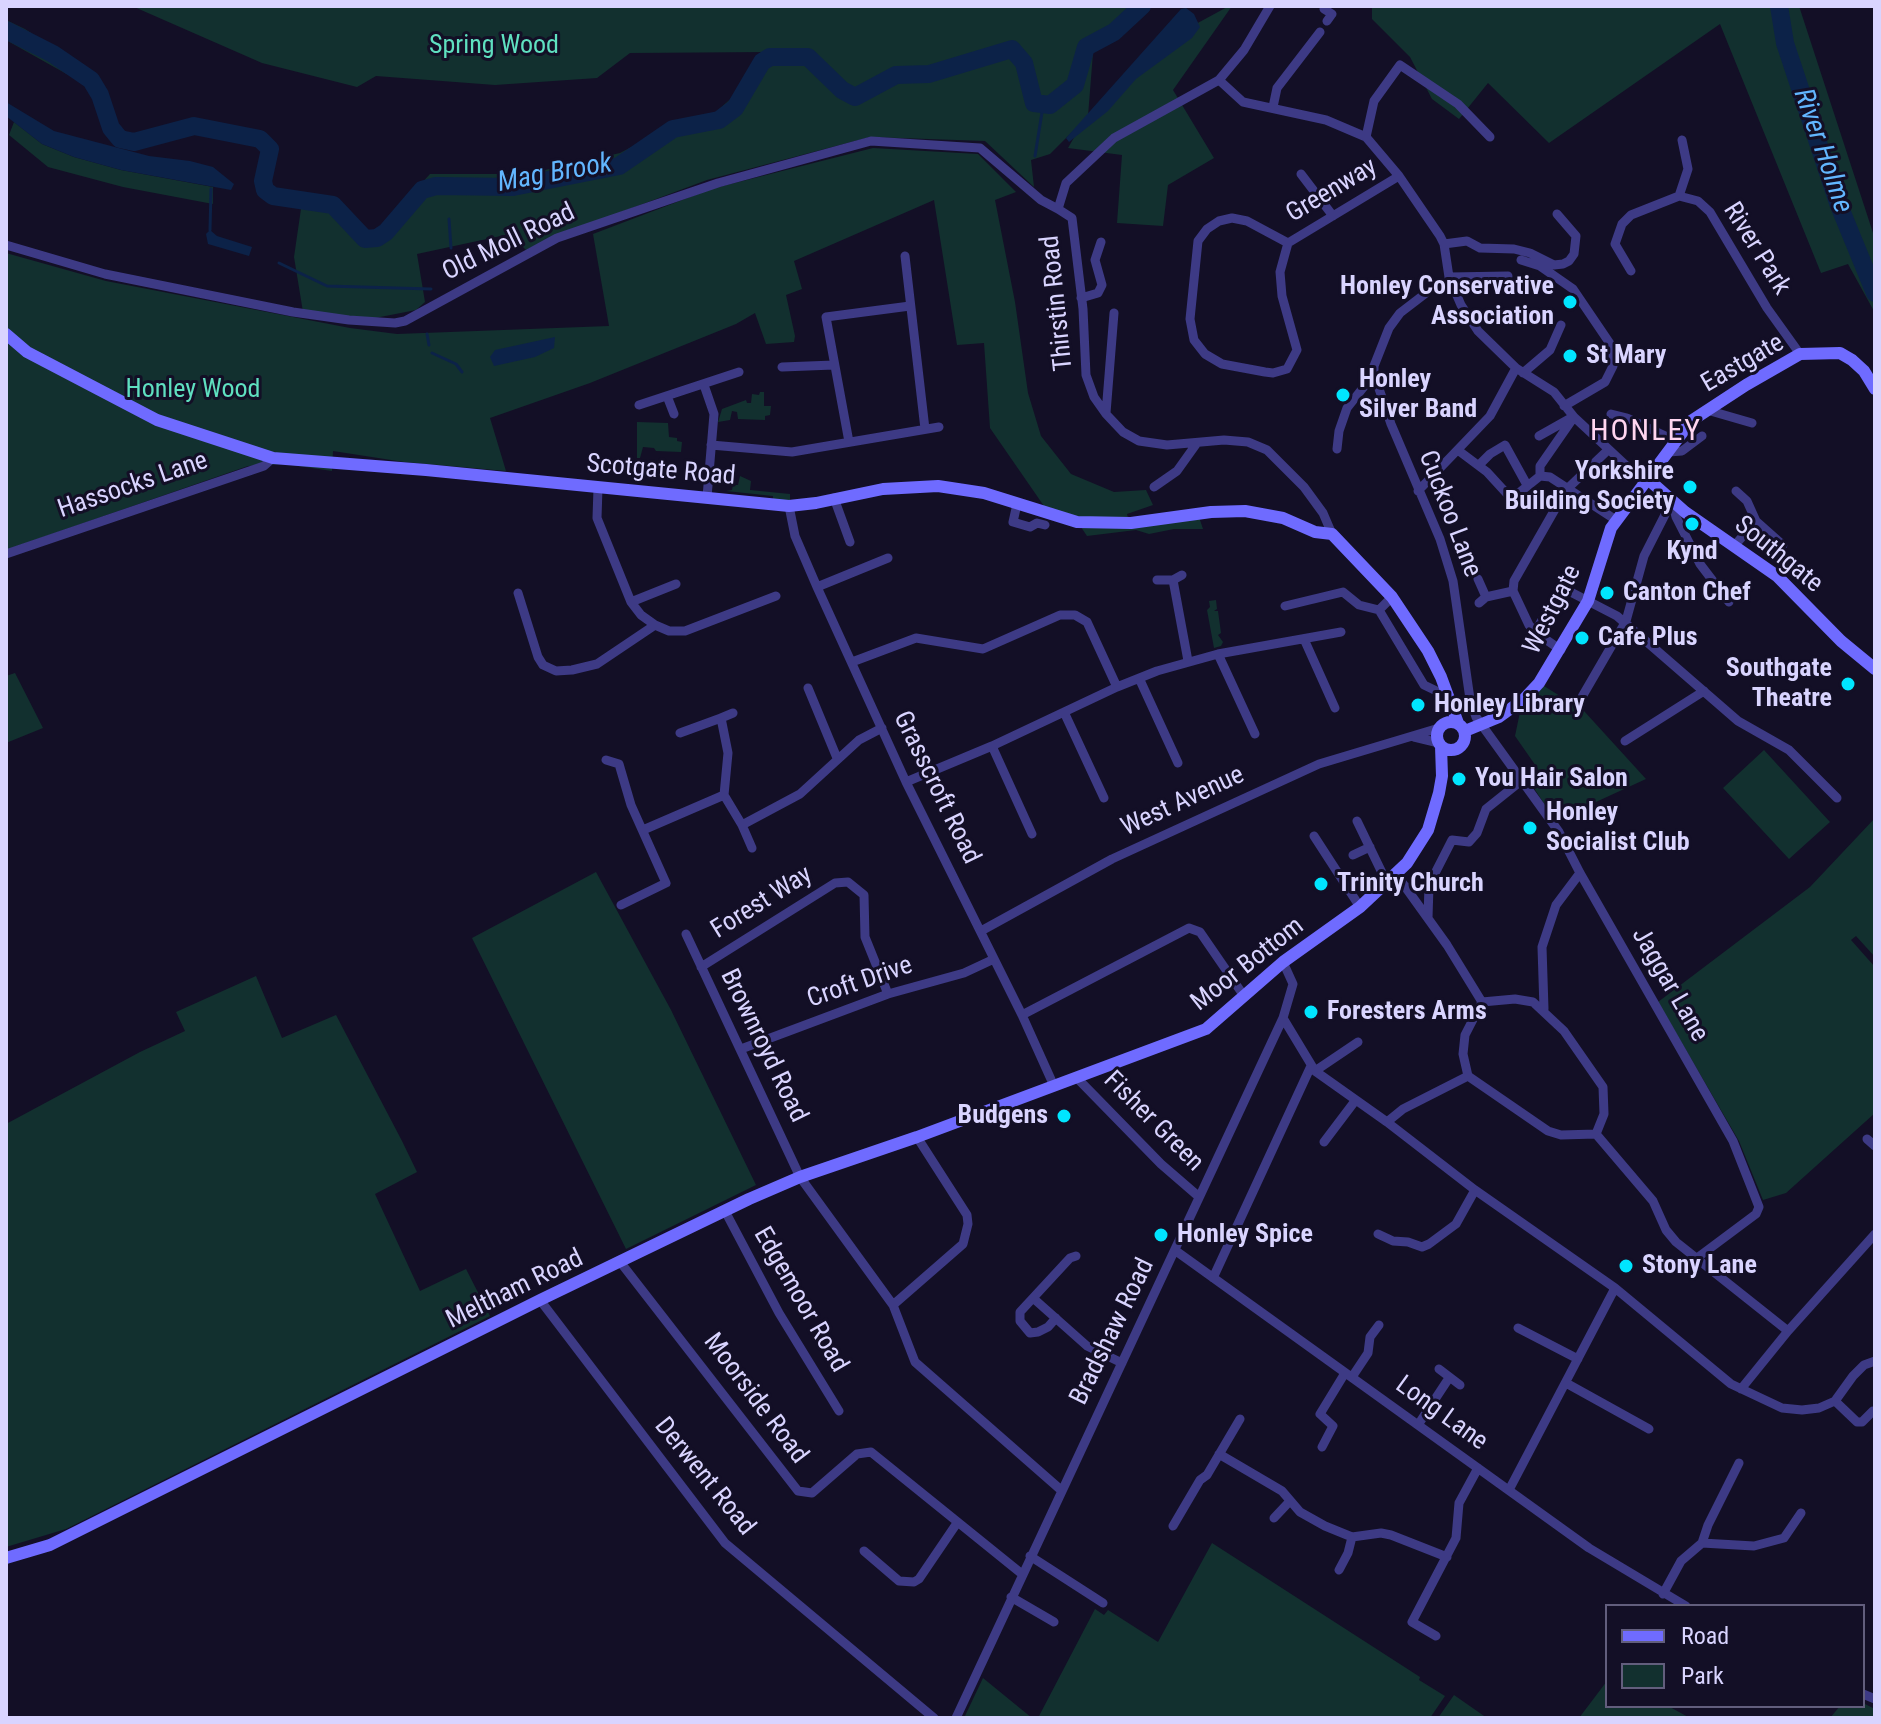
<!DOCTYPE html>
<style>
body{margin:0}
#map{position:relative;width:1881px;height:1724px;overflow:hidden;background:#130f26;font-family:"Roboto Condensed",sans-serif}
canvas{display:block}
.frame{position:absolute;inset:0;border:8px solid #d9d4ff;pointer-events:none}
.legend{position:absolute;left:1605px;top:1604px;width:260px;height:104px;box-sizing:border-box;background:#130f26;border:2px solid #625e7d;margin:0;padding:10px 14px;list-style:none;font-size:24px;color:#d9d4ff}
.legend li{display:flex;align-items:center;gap:16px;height:40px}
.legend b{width:40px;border:2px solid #625e7d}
</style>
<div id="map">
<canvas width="1881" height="1724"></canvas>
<div class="frame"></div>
<ul class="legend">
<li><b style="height:10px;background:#6f6bff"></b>Road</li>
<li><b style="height:22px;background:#12302f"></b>Park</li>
</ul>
</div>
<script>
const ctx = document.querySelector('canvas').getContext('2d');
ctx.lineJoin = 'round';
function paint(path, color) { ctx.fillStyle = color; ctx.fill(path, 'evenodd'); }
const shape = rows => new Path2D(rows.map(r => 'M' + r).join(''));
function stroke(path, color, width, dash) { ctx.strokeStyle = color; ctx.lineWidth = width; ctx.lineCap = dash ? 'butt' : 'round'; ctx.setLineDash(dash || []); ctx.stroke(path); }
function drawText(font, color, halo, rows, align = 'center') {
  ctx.font = font + ' "Roboto Condensed",sans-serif'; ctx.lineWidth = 6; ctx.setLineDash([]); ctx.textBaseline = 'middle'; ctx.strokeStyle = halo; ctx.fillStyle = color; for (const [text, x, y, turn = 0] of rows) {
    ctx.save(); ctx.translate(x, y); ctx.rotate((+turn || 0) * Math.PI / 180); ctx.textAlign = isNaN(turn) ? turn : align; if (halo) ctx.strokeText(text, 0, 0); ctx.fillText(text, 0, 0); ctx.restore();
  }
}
paint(shape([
 [132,6,1152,6,1093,53,1088,116,1183,31,1229,6,1232,6,1173,90,1214,158,1168,185,1163,226,1117,223,1122,155,1068,148,1084,120,1050,154,1031,160,1034,187,985,141,870,137,707,180,549,239,526,250,510,234,417,254,425,302,416,310,370,319,303,312,294,257,303,195,332,201,343,208,367,235,374,235,430,174,527,174,620,153,675,124,708,119,736,94,767,52,630,53,597,78,495,85,376,76,357,87,262,63],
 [1372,6,1799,6,1875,239,1875,313,1848,264,1821,273,1720,24,1549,143,1488,83,1459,119,1432,99,1410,57,1372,19],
 [6,20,25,29,100,79,95,90,6,40],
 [14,122,42,144,74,157,121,170,213,187,213,204,123,187,48,167,9,135],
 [873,148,978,154,1016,192,995,200,1015,302,1028,393,1041,436,1071,474,1114,492,1146,490,1153,505,1127,514,1130,525,1199,517,1203,529,1174,529,1149,534,1136,530,1087,536,1075,518,1046,509,990,428,984,343,957,345,934,200,794,261,802,289,786,295,795,336,794,342,766,344,755,313,736,324,590,383,490,418,506,471,404,462,333,451,332,471,285,464,248,466,6,550,6,253,106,281,350,328,397,334,609,326,593,234,711,189],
 [760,392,764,392,764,406,771,406,770,415,765,416,765,420,738,419,737,412,732,411,730,420,718,422,722,409,746,400,747,403,751,403,752,394,759,395],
 [637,422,668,423,669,437,677,438,677,441,682,442,681,452,656,451,654,448,643,447,640,458,637,458],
 [740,476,751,481,750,490,790,494,790,501,773,499,773,496,726,491,732,490,733,485,738,485],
 [1216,600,1217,609,1214,611,1218,611,1221,633,1218,635,1223,642,1221,646,1214,648,1207,610,1210,607,1209,601],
 [15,673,43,728,6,743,6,676],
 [1544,686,1584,711,1646,779,1561,818,1551,814,1528,779,1538,769,1515,736,1520,712],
 [1764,750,1830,822,1789,859,1723,788],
 [1875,818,1875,957,1856,936,1851,940,1875,967,1875,1113,1786,1193,1763,1200,1739,1141,1658,1002,1810,887],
 [596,872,671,1010,756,1185,626,1249,472,938],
 [256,976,282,1038,336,1015,402,1141,417,1172,375,1194,420,1291,466,1269,490,1316,66,1529,6,1547,6,1124,140,1052,185,1031,176,1012],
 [1212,1543,1420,1677,1419,1680,1445,1696,1430,1718,1038,1718,1095,1609,1104,1615,1108,1610,1158,1642],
 [983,1678,1032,1718,964,1718],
 [1607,1681,1607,1706,1668,1706,1690,1718,1579,1718],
 [1454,1695,1487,1718,1438,1718],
 [1863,1703,1875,1709,1875,1718,1830,1718,1840,1706,1863,1706]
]), '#12302f');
paint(shape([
 [1186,8,1194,14,1200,27,1192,38,1136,79,1108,111,1069,142,1066,138,1181,9],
 [6,102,54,131,149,156,190,161,213,167,234,184,231,190,121,170,74,157,42,144,6,116],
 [210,230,217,236,252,247,249,256,208,244,206,234],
 [555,337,554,348,535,357,494,366,490,357,495,350]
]), '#0c2248');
stroke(shape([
 [1035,156,1043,106],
 [449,219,451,248],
 [210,230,211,189],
 [279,263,327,286,431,289],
 [427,334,429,345],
 [432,353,456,364,462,372]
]), '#0c2248', 3);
stroke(shape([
 [1779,6,1785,43,1838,203,1875,293],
 [6,30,53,54,91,80,100,95,111,128,120,139,134,142,194,126,260,139,270,149,263,181,265,190,273,196,333,205,365,239,377,238,386,232,422,190,436,186,513,187,619,166,673,129,719,120,735,108,762,62,770,57,808,57,842,90,855,97,896,75,929,74,1012,49,1024,63,1034,103,1050,105,1075,85,1086,47,1114,32,1142,6]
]), '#0c2248', 18);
stroke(shape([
 [1270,6,1244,50,1219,80,1114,138,1066,183,1058,209,1072,218,1083,309,1086,375,1094,397,1106,414,1123,432,1139,441,1167,445,1224,440,1248,442,1267,450,1304,487,1323,513,1332,534],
 [1324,9,1332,14,1327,21],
 [1219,80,1243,102,1326,120,1366,137,1399,176,1440,236,1444,244,1449,277,1461,305,1478,331,1516,368,1554,392,1574,417,1646,484],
 [1273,107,1277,88,1320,32],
 [1366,137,1374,101,1400,65,1458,104,1490,137],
 [1301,174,1333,216],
 [1679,196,1688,169,1682,140],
 [1288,243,1247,221,1232,218,1219,221,1207,229,1198,241,1190,319,1194,340,1205,354,1222,364,1265,372,1273,373,1287,369,1297,350,1282,296,1280,272,1288,243,1399,176],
 [1444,244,1467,241,1480,248,1514,249,1530,253,1554,265,1563,264,1569,261,1574,254,1576,236,1557,214],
 [6,245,105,274,293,312,349,320,395,323,405,321,557,238,718,183,871,141,980,148,1041,200,1058,209],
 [905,256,925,429],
 [1521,260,1540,266,1573,289,1613,348,1613,366,1605,382,1564,406],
 [1631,271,1615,244,1622,224,1631,215,1679,196,1698,201,1710,212,1767,308,1800,354],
 [1449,277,1508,276],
 [1451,281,1430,290,1400,313,1389,328,1374,366,1374,374,1391,424,1440,539,1453,581,1470,699,1476,717,1559,832,1580,873,1733,1141,1759,1207,1756,1214,1697,1258],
 [1081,298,1098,293,1102,285,1095,260,1101,242],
 [782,367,834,365],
 [1523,373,1550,350,1561,325],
 [704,385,714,414,707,497],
 [667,396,674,414],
 [639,405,739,372],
 [1707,410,1752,423],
 [1106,413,1114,313],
 [1611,414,1627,418,1676,441],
 [1539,436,1571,418],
 [849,442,826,317,910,306],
 [711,445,792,452,939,427],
 [1337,449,1339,431,1347,408,1374,374],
 [1459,451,1487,472,1509,496,1520,492,1540,476,1550,477,1616,520],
 [1669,452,1682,451,1702,436],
 [1479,465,1490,454,1505,445,1527,485],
 [1540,476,1540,466,1574,417],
 [1154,487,1177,471,1197,443],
 [598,488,597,518,631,602,641,615,655,625,669,631,685,631,776,596],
 [1418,491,1490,416,1516,368],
 [1736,491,1747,501,1756,521,1783,545],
 [834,498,850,542],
 [1672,501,1676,517,1700,564,1729,602],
 [1017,504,1013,522,1030,527,1037,523,1045,525],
 [789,506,795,536,817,587,906,782,1022,1015,1054,1086],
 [1735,545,1756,521],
 [6,554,264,466,273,458],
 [1182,575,1173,580,1188,661],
 [1478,579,1486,597],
 [1157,580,1173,580],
 [817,587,888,558],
 [518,593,538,657,543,665,556,671,572,670,597,664,655,625],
 [631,602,676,584],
 [1479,603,1486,597,1513,591],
 [1285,606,1343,592,1359,605,1379,610,1392,597],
 [1379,610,1424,685,1447,696],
 [1535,632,1561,587,1617,616,1738,721,1789,750,1837,798],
 [1304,639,1335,708],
 [1561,650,1535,632,1529,625,1513,591,1514,581,1566,490,1608,450],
 [1218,654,1255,734],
 [852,662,916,638,983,649,1060,615,1075,615,1087,622,1117,687],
 [1139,678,1178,763],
 [808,688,837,758],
 [1579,702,1626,621,1644,556,1672,501],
 [1064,712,1104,798],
 [721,718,733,713],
 [680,733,721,718,728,753,724,795],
 [1414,737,1439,743],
 [1625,741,1704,691],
 [992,746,1032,834],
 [606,760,619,764,631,805,666,883,621,905],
 [906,782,992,746,1117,687,1157,671,1218,654,1341,632],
 [1357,821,1387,883],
 [742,825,752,848],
 [643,830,724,795,742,825,800,794,859,740,882,728],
 [1314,836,1360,907],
 [1353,855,1370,847],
 [1396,874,1447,945,1482,1002,1515,999,1533,1002,1564,1031,1603,1087,1604,1114,1596,1134,1653,1201,1666,1230,1676,1242,1788,1331,1741,1389],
 [1405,887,1419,888,1429,885],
 [1428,918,1429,885,1452,840,1469,842,1477,833,1486,809,1521,781],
 [981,931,1112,859,1319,764,1439,728],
 [686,934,800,1177,893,1305,915,1362,1061,1490],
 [701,967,835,883,848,882,864,895,865,937,888,994],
 [1482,1002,1465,1035,1463,1054,1468,1076,1548,1131,1561,1135,1596,1134],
 [1544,1009,1542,947,1556,905,1580,873],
 [1022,1015,1189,928,1200,932,1244,996],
 [1283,1018,1315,1071,1387,1122,1475,1190,1615,1288,1731,1384,1782,1408,1802,1410,1819,1408,1835,1401,1853,1376,1864,1365,1875,1361],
 [741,1049,888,994,964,973,994,959],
 [1315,1071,1358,1042],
 [1077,1078,1161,1164,1198,1196],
 [1387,1122,1403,1109,1468,1076],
 [1867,1139,1875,1146],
 [1324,1142,1355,1101],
 [725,1211,779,1313,839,1411],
 [1378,1234,1393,1241,1408,1242,1422,1247,1429,1244,1456,1224,1475,1190],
 [1176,1251,1589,1548,1686,1606],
 [621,1263,798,1491,812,1493,857,1454,871,1452,1022,1574],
 [1213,1278,1311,1066],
 [1033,1298,1087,1346,1122,1363],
 [540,1300,725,1543,934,1718],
 [893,1305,963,1244,968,1224,967,1215,917,1137],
 [1056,1318,1048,1327,1038,1332,1030,1333,1020,1321,1020,1312,1070,1258,1076,1256],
 [1518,1328,1578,1359],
 [1788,1331,1875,1234],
 [1439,1369,1460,1385],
 [1352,1377,1368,1353,1370,1337,1379,1325],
 [1566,1383,1649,1429],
 [1835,1401,1857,1422,1862,1422,1873,1411],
 [1418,1425,1449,1378],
 [1322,1447,1333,1426,1320,1414,1345,1373],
 [1219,1454,1282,1491,1300,1512,1325,1526,1352,1537,1381,1533,1391,1535,1447,1557],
 [1509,1490,1615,1288],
 [1274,1518,1290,1501],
 [1173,1526,1200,1480,1207,1475,1240,1419],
 [1702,1543,1708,1525,1739,1463],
 [864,1551,899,1581,914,1582,919,1579,957,1523],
 [1030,1556,1103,1603],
 [1339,1570,1348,1553,1352,1537],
 [1663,1594,1681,1561,1702,1543,1754,1546,1784,1538,1801,1513],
 [1011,1597,1054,1622],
 [1436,1636,1412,1622,1456,1538,1459,1503,1478,1468],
 [1863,1694,1875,1699],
 [956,1718,1283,1018,1293,984,1283,962]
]), '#3d3a85', 9);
stroke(shape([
 [6,334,27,352,157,420,273,458,426,470,789,506,816,503,883,489,938,486,984,493,1077,522,1131,523,1211,512,1245,511,1283,518,1315,532,1332,534,1392,597,1428,651,1441,677,1458,723],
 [1649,480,1685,512,1777,576,1841,641,1875,669],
 '1437 736a14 14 0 1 1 28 0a14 14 0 1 1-28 0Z',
 [1465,731,1499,717,1524,699,1539,683,1588,601,1611,528,1691,421,1746,385,1800,354,1840,353,1852,360,1864,371,1875,389],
 [6,1558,50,1545,540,1300,749,1199,800,1177,917,1137,1206,1029,1283,962,1360,907,1407,863,1428,830,1439,793,1442,776,1441,746]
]), '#6f6bff', 12);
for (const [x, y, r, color] of [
 [1570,302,8,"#00e5ff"],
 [1570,356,8,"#00e5ff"],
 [1343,395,8,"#00e5ff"],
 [1690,487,8,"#00e5ff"],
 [1692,524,8,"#00e5ff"],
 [1607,593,8,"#00e5ff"],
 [1582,638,8,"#00e5ff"],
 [1848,684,8,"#00e5ff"],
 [1418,705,8,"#00e5ff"],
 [1459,779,8,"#00e5ff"],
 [1530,828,8,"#00e5ff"],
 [1321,884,8,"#00e5ff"],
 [1311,1012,8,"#00e5ff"],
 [1064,1116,8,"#00e5ff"],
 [1161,1235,8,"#00e5ff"],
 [1626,1266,8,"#00e5ff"]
]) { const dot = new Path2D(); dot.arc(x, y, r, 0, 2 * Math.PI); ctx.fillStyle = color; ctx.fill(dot); stroke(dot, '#130f26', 3); }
drawText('26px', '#5fe0c0', '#130f26', [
 ["Spring Wood",494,46],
 ["Honley Wood",193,390]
]);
drawText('26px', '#d9d4ff', '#130f26', [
 ["Greenway",1332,191,-31],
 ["Old Moll Road",509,243,-26],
 ["River Park",1756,249,58],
 ["Thirstin Road",1058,303,-96],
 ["Eastgate",1743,364,-30],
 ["Scotgate Road",661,471,5],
 ["Hassocks Lane",133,486,-19],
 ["Cuckoo Lane",1449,514,69],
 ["Southgate",1778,555,39],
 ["Westgate",1553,610,-63],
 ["Grasscroft Road",936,788,64],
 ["West Avenue",1183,802,-25],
 ["Forest Way",762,903,-32],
 ["Moor Bottom",1248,965,-38],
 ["Croft Drive",860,983,-19],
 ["Jaggar Lane",1669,985,60],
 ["Brownroyd Road",763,1046,64],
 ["Fisher Green",1153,1122,45],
 ["Meltham Road",515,1290,-26],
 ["Edgemoor Road",800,1300,60],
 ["Bradshaw Road",1113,1332,-64],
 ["Moorside Road",755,1399,53],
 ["Long Lane",1441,1414,36],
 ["Derwent Road",704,1477,51]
]);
drawText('bold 26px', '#d9d4ff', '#130f26', [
 ["Honley Conservative",1554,287,"right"],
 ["Association",1554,317,"right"],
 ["St Mary",1586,356],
 ["Honley",1359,380],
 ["Silver Band",1359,410],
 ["Yorkshire",1674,472,"right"],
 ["Building Society",1674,502,"right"],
 ["Kynd",1692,552,"center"],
 ["Canton Chef",1623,593],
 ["Cafe Plus",1598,638],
 ["Southgate",1832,669,"right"],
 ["Theatre",1832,699,"right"],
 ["Honley Library",1434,705],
 ["You Hair Salon",1475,779],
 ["Honley",1546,813],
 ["Socialist Club",1546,843],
 ["Trinity Church",1337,884],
 ["Foresters Arms",1327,1012],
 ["Budgens",1048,1116,"right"],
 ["Honley Spice",1177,1235],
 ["Stony Lane",1642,1266]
], 'left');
drawText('italic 28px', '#62b6ff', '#130f26', [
 ["River Holme",1822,151,71],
 ["Mag Brook",555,174,-10]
]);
ctx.letterSpacing = '2px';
drawText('30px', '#ffd6f0', '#130f26', [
 ["HONLEY",1646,432]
]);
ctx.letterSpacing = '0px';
</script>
